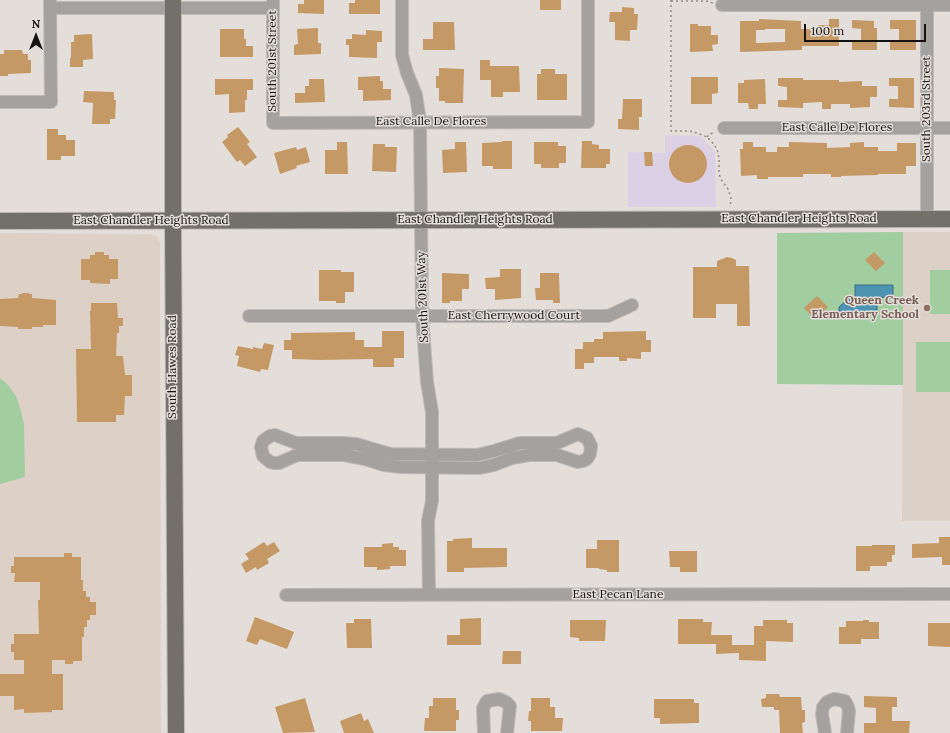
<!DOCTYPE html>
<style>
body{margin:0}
#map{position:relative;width:950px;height:733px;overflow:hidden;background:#e4deda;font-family:Lora,serif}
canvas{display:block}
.north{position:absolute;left:16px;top:16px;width:40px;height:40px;-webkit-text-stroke:3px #e4deda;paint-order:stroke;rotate:0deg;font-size:11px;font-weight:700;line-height:16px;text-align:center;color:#151311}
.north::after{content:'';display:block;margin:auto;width:14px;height:18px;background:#151311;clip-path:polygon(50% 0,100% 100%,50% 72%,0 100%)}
.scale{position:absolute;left:804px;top:24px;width:122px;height:18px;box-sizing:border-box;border:2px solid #151311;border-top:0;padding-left:5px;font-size:12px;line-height:14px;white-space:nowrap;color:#151311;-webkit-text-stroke:3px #e4deda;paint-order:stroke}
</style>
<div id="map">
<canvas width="950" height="733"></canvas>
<div class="north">N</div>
<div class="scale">100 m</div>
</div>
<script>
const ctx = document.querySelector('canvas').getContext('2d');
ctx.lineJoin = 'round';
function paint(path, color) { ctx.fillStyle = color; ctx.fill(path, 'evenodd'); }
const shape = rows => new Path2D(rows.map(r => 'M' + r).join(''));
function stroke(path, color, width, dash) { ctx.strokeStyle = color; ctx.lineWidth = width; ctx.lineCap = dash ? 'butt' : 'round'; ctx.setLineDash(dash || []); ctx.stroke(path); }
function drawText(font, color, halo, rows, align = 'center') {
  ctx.font = font + ' Lora,serif'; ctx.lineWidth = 3; ctx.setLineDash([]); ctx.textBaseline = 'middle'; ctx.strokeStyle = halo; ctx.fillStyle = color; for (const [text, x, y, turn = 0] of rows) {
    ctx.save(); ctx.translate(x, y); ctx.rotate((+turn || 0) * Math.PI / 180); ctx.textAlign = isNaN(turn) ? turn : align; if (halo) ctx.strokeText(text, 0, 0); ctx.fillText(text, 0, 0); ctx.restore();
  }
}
paint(shape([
 [665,135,700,136,715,152,716,207,628,207,628,152,665,153]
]), '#dcd0e4');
paint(shape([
 [903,232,950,232,950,521,902,521],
 [0,233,150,234,157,237,160,243,161,733,0,733]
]), '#ddd0c7');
paint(shape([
 [903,232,903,385,777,384,777,233],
 [930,270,950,270,950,314,930,314],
 [916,342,950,342,950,392,916,392],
 [0,378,8,385,16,396,20,408,24,424,25,477,0,484]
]), '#a1cda1');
const water = shape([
 [855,285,893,285,893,298,877,297,877,313,839,313,839,307,848,299,855,299,855,285]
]);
paint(water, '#4d94b3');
stroke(water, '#3c6d82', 1);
paint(shape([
 [304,0,324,0,324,14,298,13,298,4,304,4],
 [355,0,380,0,380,14,349,14,349,3,355,3],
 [540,0,561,0,561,10,540,10],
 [622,7,634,8,634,14,638,14,637,30,630,30,630,41,615,40,615,22,609,22,610,12,622,12],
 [759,19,801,21,801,29,818,29,818,25,829,25,829,19,839,19,839,46,802,46,802,50,740,52,740,21,759,21],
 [765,29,785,29,785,42,756,43,756,30,765,30],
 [852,20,874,21,874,28,877,28,877,50,852,50,852,42,861,42,861,29,852,28],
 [890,20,916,20,916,50,890,50,890,42,899,42,899,29,890,29],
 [433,22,454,22,455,50,423,50,423,39,433,39],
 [690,24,698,24,698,26,711,26,711,35,718,35,718,44,712,45,713,51,690,52],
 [318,28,318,43,321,43,321,54,294,55,294,45,298,44,297,29],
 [220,29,244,29,244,39,246,39,246,46,253,46,253,57,220,57],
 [366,30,382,31,382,42,377,42,377,58,349,57,349,45,346,45,346,39,352,39,352,34,366,35],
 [92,34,93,59,83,60,83,67,70,67,70,58,71,58,71,42,74,42,74,35],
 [4,50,22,50,23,54,28,54,28,60,31,60,31,73,8,74,8,76,0,76,0,54,4,54],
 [480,60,490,60,490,66,519,66,520,92,503,92,503,97,491,97,491,80,480,80],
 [439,68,464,69,463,103,445,103,445,101,439,101,439,88,436,88,436,76,439,76],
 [541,69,555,69,555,74,567,74,567,100,537,100,537,74,541,74],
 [380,76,380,81,383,81,383,89,391,89,391,100,363,101,363,90,358,90,358,77],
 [691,77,718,77,718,93,712,94,712,104,691,104],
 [778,78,803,78,803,80,839,80,839,82,862,81,862,86,877,86,877,97,870,97,870,107,850,108,850,104,831,104,831,109,822,109,822,102,803,103,803,108,778,107,778,100,787,100,787,87,778,86],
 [889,78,914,78,914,108,889,107,889,99,898,99,898,86,889,86],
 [215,79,253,79,253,90,247,90,247,100,245,100,245,112,229,113,229,94,215,95],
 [309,79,324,79,325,102,295,103,295,93,305,93,305,86,309,86],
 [765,79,766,104,758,104,758,109,749,109,748,103,738,103,738,83,744,83,744,80],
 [84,91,114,92,114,100,116,100,115,119,110,119,110,124,92,124,93,103,83,102],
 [623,99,642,99,642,117,639,117,639,130,618,129,618,119,622,119],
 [238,127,250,142,247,144,257,157,245,166,240,160,237,162,222,142,228,137,227,135],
 [47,129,58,129,58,135,66,135,66,140,75,140,75,156,61,156,61,160,47,160],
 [502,141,512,141,512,169,493,169,493,166,482,166,482,143,502,142],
 [582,141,592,141,592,144,599,145,599,149,610,149,610,164,606,164,606,168,581,168],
 [337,142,347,142,348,174,325,174,325,150,337,150],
 [455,142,466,142,467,172,443,173,442,150,455,149],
 [534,142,558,142,558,146,566,146,566,163,559,163,559,168,541,168,541,164,534,164],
 [743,142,753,142,753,147,766,147,766,152,777,152,777,147,789,147,789,142,827,143,827,148,850,147,850,143,864,142,864,147,878,147,878,151,897,151,897,143,916,143,916,166,906,166,906,174,878,174,878,175,841,176,841,177,831,177,831,174,803,174,803,177,768,177,768,179,757,179,757,175,741,176,740,149,743,149],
 [373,144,385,144,385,147,397,147,396,172,372,171],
 '669 164a19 19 0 1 1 38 0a19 19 0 1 1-38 0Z',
 [296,147,297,150,306,147,310,162,296,166,297,168,280,174,274,153],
 [644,152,652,152,653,166,645,166],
 [95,252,104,252,104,255,109,255,109,259,118,259,118,279,110,279,110,284,90,283,90,280,81,280,81,259,90,259,90,255,95,255],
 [874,252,885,263,876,271,865,260],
 [727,257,732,258,736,260,736,266,749,266,750,326,737,326,737,304,716,304,716,318,693,318,693,267,717,267,717,261],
 [500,269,521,269,521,298,495,300,495,289,486,289,485,278,500,277],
 [319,270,341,270,341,272,354,272,354,292,345,292,345,303,336,303,336,301,319,301],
 [442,273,469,274,469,289,462,289,462,301,450,301,450,303,442,303],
 [540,273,559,273,560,303,553,303,553,300,536,300,535,288,540,288],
 [22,293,29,293,29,294,32,294,32,298,56,300,56,325,43,325,43,327,32,327,32,329,18,329,18,327,0,326,0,299,18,298,19,294,22,294],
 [817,296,828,307,815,319,804,308],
 [91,303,117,303,118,318,123,318,123,326,119,326,119,333,117,333,116,356,123,356,125,375,132,375,132,396,125,396,124,415,116,415,116,422,77,422,76,349,91,349,90,311,91,311],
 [382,331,404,331,404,358,394,358,394,367,373,367,373,359,320,360,292,359,292,350,284,350,284,340,291,340,291,333,355,332,355,340,364,340,364,347,382,347],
 [646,331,646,340,651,340,651,352,641,352,641,359,627,358,627,361,619,361,619,357,594,357,594,363,584,363,584,369,575,369,575,349,583,349,583,342,594,342,594,339,603,339,603,332],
 [264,343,274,345,268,370,261,369,260,372,237,366,239,356,235,355,238,346,253,349,253,347,262,349],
 [939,537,950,537,950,565,942,565,942,557,912,558,912,544,939,543],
 [472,538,472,548,507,548,507,567,464,568,464,572,447,572,447,541,453,541,453,539],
 [597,540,619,540,619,572,607,572,607,570,599,569,599,568,586,568,586,549,597,549],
 [264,542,267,546,274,542,280,551,267,559,269,563,257,570,256,567,246,573,241,564,249,559,245,554],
 [393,543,393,547,399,547,399,550,406,550,406,566,390,566,390,569,377,570,377,567,364,567,364,547,382,547,382,544],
 [872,545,895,545,895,555,892,555,892,562,887,562,887,566,870,566,870,571,856,571,856,546,872,546],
 [669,551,697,551,697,572,680,572,680,567,670,567],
 [64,553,72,553,72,557,81,557,81,580,83,580,83,591,86,591,86,597,90,597,90,602,96,602,96,615,90,615,90,620,87,620,87,627,84,627,84,637,82,637,82,661,73,661,73,664,65,664,65,660,52,660,52,674,63,674,63,710,52,710,52,712,24,713,24,709,14,710,14,696,0,696,0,674,24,674,24,660,14,660,14,652,11,652,11,644,14,644,14,634,39,634,38,600,40,600,40,582,14,582,15,573,11,573,11,566,14,566,14,557,64,557],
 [255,617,294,632,287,649,260,639,257,645,246,641],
 [481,618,481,645,447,645,447,635,460,635,460,619],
 [354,619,371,619,372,648,347,648,346,623,354,623],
 [678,619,703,619,703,622,712,622,711,635,732,635,732,645,754,645,754,626,763,626,763,620,787,620,787,623,793,623,793,642,766,641,766,661,739,660,739,653,716,654,716,644,678,644],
 [570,620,606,620,605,641,579,641,579,638,570,637],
 [863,620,869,620,869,622,879,622,879,639,861,639,861,644,839,644,839,627,846,627,846,621,863,621],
 [928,623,950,623,950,647,928,646],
 [503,651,521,651,521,664,502,664],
 [766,694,779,694,780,697,801,697,802,710,805,710,805,722,802,723,803,733,780,733,779,710,774,710,774,707,762,707,761,699,766,698],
 [864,696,897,697,897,707,892,707,892,721,910,721,909,733,864,733,864,723,876,723,876,708,864,707],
 [305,698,315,732,283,733,275,707],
 [433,698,456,698,456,710,459,710,459,720,456,720,456,731,424,731,425,718,429,718,429,706,433,706],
 [531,698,550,698,550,707,555,707,555,718,563,718,562,731,531,731,531,721,528,721,529,711,531,711],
 [654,699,694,699,694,703,699,703,699,723,660,724,660,718,654,718],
 [361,713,364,721,368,719,374,733,344,733,340,721]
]), '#c59966');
const minor = shape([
 [273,0,273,123,588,122,588,0],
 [402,0,402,55,407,73,416,95,420,122,422,316,427,382,432,412,432,501,428,521,429,595],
 [927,0,927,219],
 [722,5,950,5],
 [51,8,273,8],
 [0,102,51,102,50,1],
 [724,128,950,128],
 [249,316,608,316,632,305],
 [578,434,587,438,591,446,590,454,587,459,583,461,578,462,557,455,529,455,512,458,494,465,480,468,401,467,384,465,365,459,344,455,297,455,279,463,274,463,270,462,263,456,261,447,263,441,270,436,275,435,296,443,342,443,356,444,390,454,477,455,494,451,520,443,557,443,578,434],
 [286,595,950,594],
 [484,733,483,708,487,701,499,699,506,702,510,706,507,733],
 [825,733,822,714,823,707,827,702,834,699,845,701,848,707,849,711,847,733]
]);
const major = shape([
 [173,0,173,221,176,733],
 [0,221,950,219]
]);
stroke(minor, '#bfb9b6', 14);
stroke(major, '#bfb9b6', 18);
stroke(shape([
 [671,0,671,131,689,131,697,133,707,137,712,142,717,149,719,158,719,174,722,181,728,189,731,198,730,207],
 [671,1,706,1,713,3],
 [707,137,710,134,715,132]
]), '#8f8b87', 1.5, [2, 3]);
stroke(minor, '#a4a2a0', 12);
stroke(major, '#736f6b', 16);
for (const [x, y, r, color] of [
 [927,308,4,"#8d6e63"]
]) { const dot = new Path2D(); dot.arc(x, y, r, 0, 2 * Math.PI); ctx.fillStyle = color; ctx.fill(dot); stroke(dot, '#e4deda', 1.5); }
drawText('12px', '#151311', '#e4deda', [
 ["South 201st Street",273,61,-90],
 ["South 203rd Street",927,109,-90],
 ["East Calle De Flores",431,122],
 ["East Calle De Flores",837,128],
 ["East Chandler Heights Road",799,219],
 ["East Chandler Heights Road",475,220],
 ["East Chandler Heights Road",151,221],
 ["South 201st Way",423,297,-92],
 ["East Cherrywood Court",514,316],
 ["South Hawes Road",173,367,-90],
 ["East Pecan Lane",618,595]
]);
drawText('bold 12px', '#785e54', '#e4deda', [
 ["Queen Creek",919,301],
 ["Elementary School",919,315]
], 'right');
</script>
